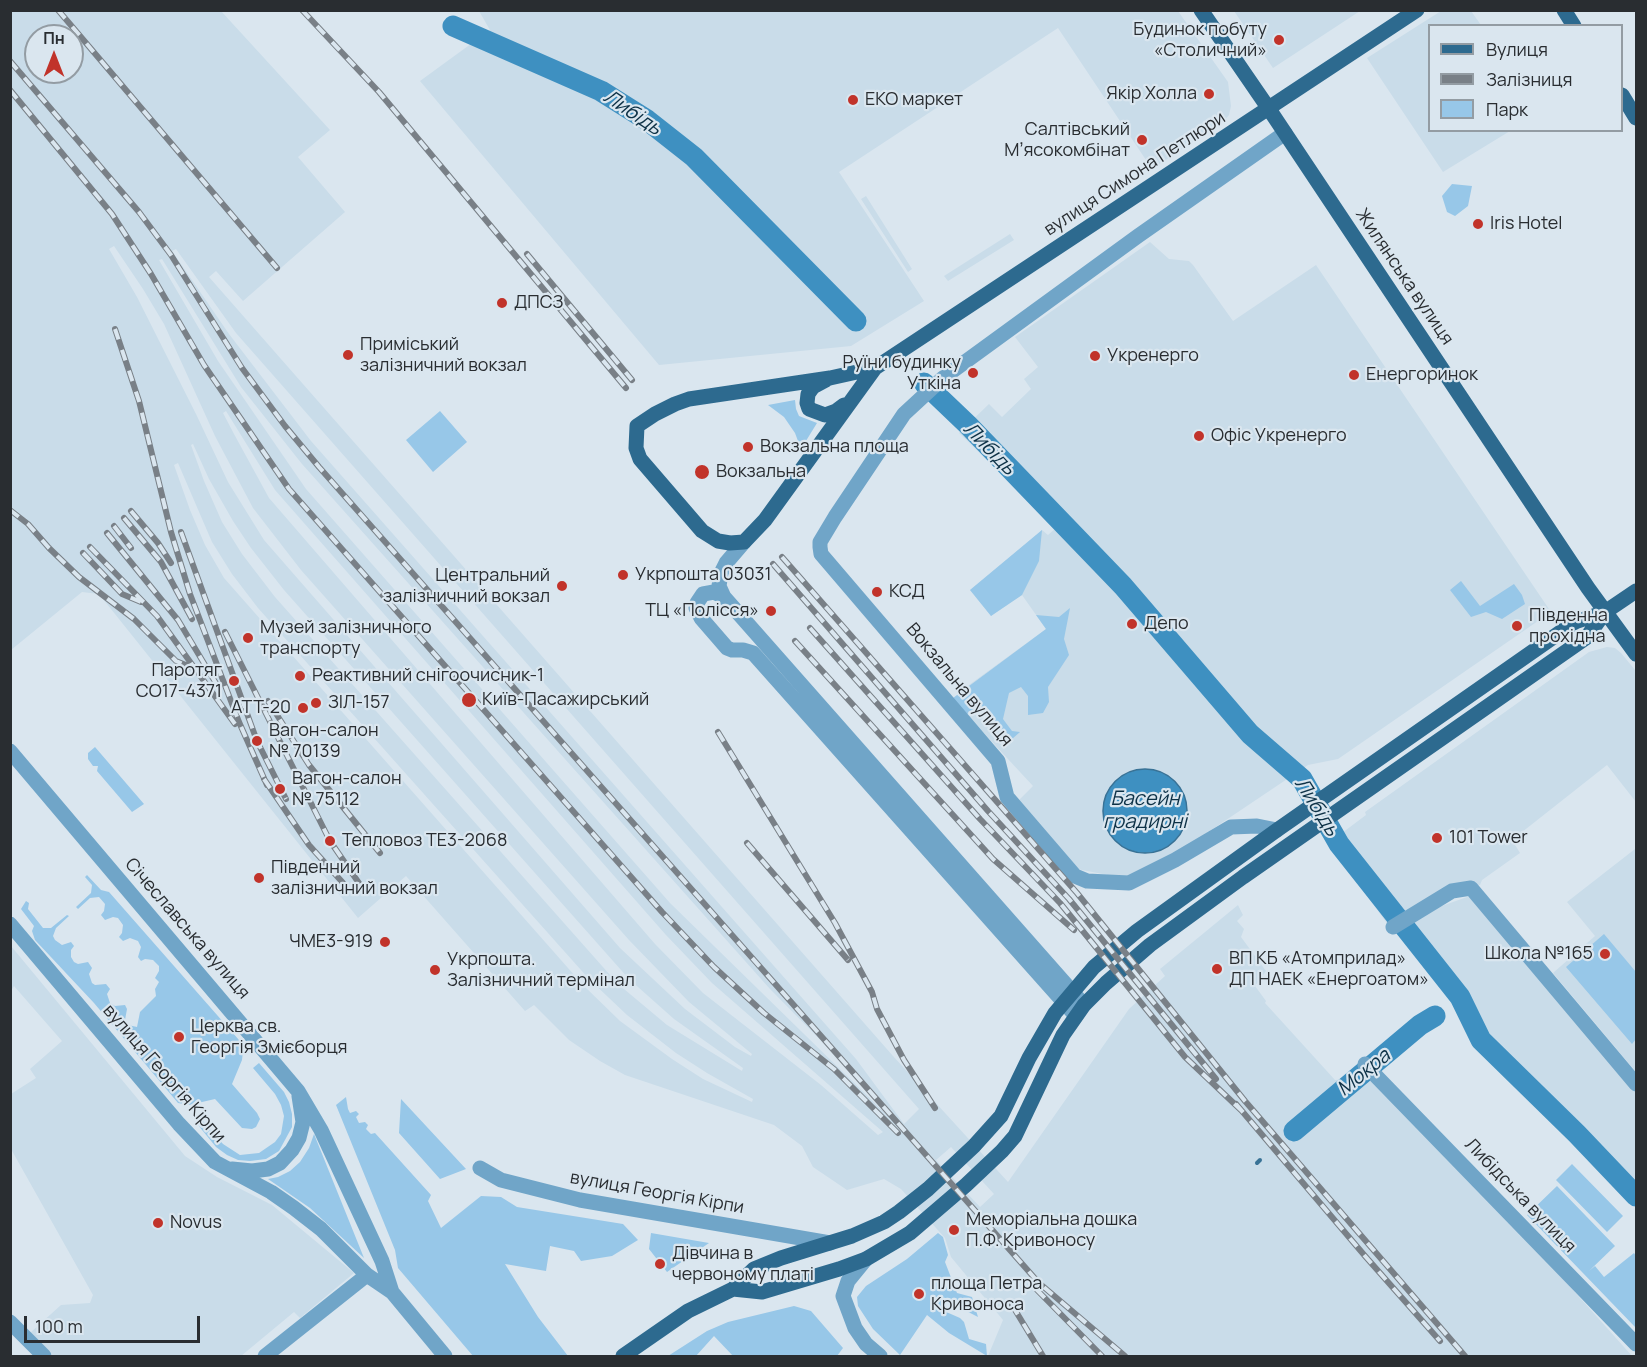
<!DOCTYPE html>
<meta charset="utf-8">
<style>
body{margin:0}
#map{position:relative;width:1647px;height:1367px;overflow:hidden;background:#dae6ef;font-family:Manrope,sans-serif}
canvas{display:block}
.frame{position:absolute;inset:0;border:12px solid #292d31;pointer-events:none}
.legend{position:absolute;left:1428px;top:24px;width:195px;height:108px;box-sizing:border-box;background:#dae6ef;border:2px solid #939ca3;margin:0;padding:8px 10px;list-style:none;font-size:18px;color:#292d31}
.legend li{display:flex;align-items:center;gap:12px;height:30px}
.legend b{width:30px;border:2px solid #939ca3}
.north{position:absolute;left:24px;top:24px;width:60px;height:60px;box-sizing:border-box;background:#dae6ef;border:2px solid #939ca3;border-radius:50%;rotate:0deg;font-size:16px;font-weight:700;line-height:24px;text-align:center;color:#292d31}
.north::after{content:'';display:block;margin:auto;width:21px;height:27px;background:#c1332a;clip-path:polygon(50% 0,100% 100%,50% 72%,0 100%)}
.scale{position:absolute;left:24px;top:1316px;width:176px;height:27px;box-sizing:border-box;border:3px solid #292d31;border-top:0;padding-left:8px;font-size:18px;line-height:21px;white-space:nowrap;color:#292d31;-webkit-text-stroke:4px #dae6ef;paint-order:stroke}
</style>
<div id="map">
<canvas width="1647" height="1367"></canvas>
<div class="frame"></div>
<ul class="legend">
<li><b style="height:8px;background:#2d6a8f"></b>Вулиця</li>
<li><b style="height:8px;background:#798087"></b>Залізниця</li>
<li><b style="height:16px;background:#97c7e8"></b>Парк</li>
</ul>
<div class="north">Пн</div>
<div class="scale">100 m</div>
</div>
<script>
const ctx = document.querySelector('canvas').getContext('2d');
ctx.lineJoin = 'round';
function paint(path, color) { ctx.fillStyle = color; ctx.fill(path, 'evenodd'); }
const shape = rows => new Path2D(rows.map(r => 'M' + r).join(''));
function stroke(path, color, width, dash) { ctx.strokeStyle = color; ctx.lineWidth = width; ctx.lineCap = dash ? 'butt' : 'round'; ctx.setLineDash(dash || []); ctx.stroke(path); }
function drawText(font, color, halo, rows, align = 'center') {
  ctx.font = font + ' Manrope,sans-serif'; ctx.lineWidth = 4.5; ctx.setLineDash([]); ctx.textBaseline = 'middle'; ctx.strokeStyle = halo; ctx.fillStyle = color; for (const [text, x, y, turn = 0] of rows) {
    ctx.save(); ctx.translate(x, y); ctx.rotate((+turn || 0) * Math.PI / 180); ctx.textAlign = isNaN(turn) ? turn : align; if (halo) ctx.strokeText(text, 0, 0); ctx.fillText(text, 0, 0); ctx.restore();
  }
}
paint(shape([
 [11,11,221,11,330,130,298,157,345,212,243,301,216,271,209,277,893,1056,1008,1182,1129,1009,1165,976,1160,969,1238,905,1243,915,1237,921,1244,929,1241,937,1266,971,1255,986,1266,1001,1265,1003,1335,1080,1369,1078,1548,1262,1632,1356,988,1356,1003,1320,951,1257,945,1238,901,1189,884,1179,847,1190,813,1167,802,1146,774,1125,625,1075,600,1061,569,1040,534,1005,525,1011,406,876,358,918,99,594,82,592,11,650],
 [36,36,72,36,72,72,36,72],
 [114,246,143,289,164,324,215,436,253,508,301,570,629,940,689,1002,752,1054,751,1056,735,1047,685,1009,620,948,264,540,228,482,196,414,137,297,109,249],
 [176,249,236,333,919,1109,904,1124,856,1059,311,441,229,334,172,251],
 [162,259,241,387,302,464,770,989,853,1073,896,1120,893,1121,670,903,306,489,218,361,159,260],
 [226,411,275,490,666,935,712,983,883,1132,878,1135,821,1085,703,993,655,944,269,498,234,434,223,413],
 [193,444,209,479,233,521,251,548,284,590,629,979,674,1019,743,1068,742,1071,667,1025,618,984,275,597,242,554,222,522,204,481,191,445],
 [178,463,212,542,232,574,258,608,589,979,627,1015,676,1053,707,1073,753,1099,752,1102,703,1079,672,1059,620,1021,583,985,224,578,205,545,190,510,174,465],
 [951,1147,994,1194,980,1207,936,1160],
 [1178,11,1228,82,1231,106,1229,115,1223,122,1152,169,1058,28,839,172,924,301,851,346,659,365,420,81,490,30,479,11],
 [1234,11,1360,11,1273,68],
 [1441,11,1471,11,1481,25,1430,26,1430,130,1510,131,1443,172,1367,58],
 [866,196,912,269,908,272,861,199],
 [1010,234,1014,240,948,281,944,276],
 [1150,242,1169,259,1189,261,1193,265,1233,321,1316,265,1551,612,1338,759,1308,765,1171,857,1123,878,1072,868,1018,801,1033,786,969,717,958,693,1046,629,1022,595,991,616,970,590,1042,530,1048,535,1057,527,959,433,989,404,1002,417,1031,389,1024,379,1038,367,1015,337],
 [1607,647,1615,648,1621,653,1636,671,1636,802,1607,765,1512,840,1520,853,1482,880,1480,885,1474,886,1389,926,1335,852,1333,846,1334,839,1366,815,1365,812,1589,652],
 [1635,849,1636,851,1636,1072,1553,973,1595,936,1567,902],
 [1467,897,1473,897,1479,902,1636,1092,1636,1185,1481,1034,1461,987,1411,924,1436,908],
 [11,946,185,1156,217,1177,272,1205,354,1273,300,1318,294,1312,241,1356,52,1356,30,1333,61,1305,90,1303,93,1295,11,1149,11,1094,36,1078,30,1069,62,1041,14,986,11,991]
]), '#c9dce9');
paint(shape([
 [1452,184,1472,186,1468,206,1455,216,1447,212,1442,196],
 [795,400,796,409,799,416,817,423,801,449,795,433,784,417,768,405],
 [440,411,467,442,433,472,406,440],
 [1042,530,1039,561,1022,595,991,616,970,590],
 [1461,581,1480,606,1514,584,1522,595,1525,604,1502,619,1486,612,1471,617,1450,590],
 [1070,608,1064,639,1069,655,1048,687,1049,702,1043,713,1028,715,1028,696,1021,687,1009,693,1003,719,1012,731,1020,732,1012,739,979,704,966,715,953,698,1046,629,1036,615,1059,617],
 [95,747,144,804,132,812,97,771,98,766,93,766,88,759,88,753],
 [87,875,101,890,109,892,239,1040,243,1051,242,1060,232,1084,257,1113,260,1119,256,1127,252,1129,242,1128,215,1099,189,1105,178,1103,94,1003,35,940,32,931,34,926,21,909,26,901,29,903,28,909,43,928,51,928,67,915,69,916,56,928,53,936,55,940,62,945,71,942,74,946,71,950,71,957,74,962,78,964,88,962,92,968,89,974,92,983,95,985,106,984,110,989,107,994,110,1003,115,1006,125,1005,127,1009,125,1020,128,1025,137,1027,140,1012,156,996,155,989,159,982,155,978,159,971,159,966,153,960,145,959,141,961,138,957,141,947,138,941,130,938,123,941,119,937,122,933,123,925,118,918,113,917,105,920,101,915,104,911,105,904,99,897,90,898,78,909,76,907,91,893,92,885,85,877],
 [1604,934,1636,972,1636,1039,1632,1044,1566,967],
 [259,1063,284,1092,289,1102,292,1114,292,1127,279,1151,266,1159,250,1161,238,1160,227,1155,216,1147,198,1125,203,1121,223,1144,240,1155,259,1153,275,1142,281,1134,284,1116,281,1105,275,1094,253,1068],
 [1364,1067,1374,1077,1309,1130,1309,1124,1304,1123,1294,1132,1287,1125,1343,1079],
 [346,1097,348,1109,350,1113,356,1111,359,1114,356,1117,359,1123,365,1122,368,1125,366,1129,371,1134,375,1133,431,1195,428,1201,441,1228,481,1196,501,1197,517,1207,623,1224,638,1240,612,1256,581,1261,574,1251,550,1246,546,1271,505,1264,538,1317,568,1356,473,1356,398,1268,395,1250,336,1105],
 [401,1099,466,1169,440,1179,399,1133],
 [314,1134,364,1258,310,1208,268,1179,278,1177,290,1171,300,1162,309,1148],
 [1572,1164,1623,1216,1607,1232,1556,1180],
 [1557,1186,1615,1246,1589,1271,1595,1266,1604,1277,1634,1253,1636,1256,1636,1328,1527,1215],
 [651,1233,709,1243,667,1272,649,1249],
 [938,1233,943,1237,948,1255,945,1262,957,1293,972,1297,978,1317,947,1301,944,1311,960,1318,964,1322,969,1339,986,1344,987,1356,949,1333,927,1315,900,1355,873,1329,858,1306,857,1297,866,1286,907,1259],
 [794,1306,811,1311,843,1348,837,1356,733,1356,714,1336,696,1356,668,1356,707,1331,728,1322]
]), '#97c7e8');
const water = shape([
 '1103 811a42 42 0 1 1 84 0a42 42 0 1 1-84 0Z'
]);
paint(water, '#3e90c1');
stroke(water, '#387296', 1.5);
stroke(shape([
 [1257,1163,1260,1160]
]), '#387296', 4);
stroke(shape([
 [453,26,601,91,647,120,694,157,856,321],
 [924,383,968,425,1123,586,1250,734,1302,779,1339,844,1460,997,1481,1040,1577,1134,1636,1196],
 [1294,1131,1420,1025,1435,1016]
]), '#3e90c1', 21);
stroke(shape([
 [744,542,726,563,721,573,719,586,724,597,1084,1005],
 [724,597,714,592,703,594,697,603,696,608,701,618,727,648,732,650,743,650,753,653,1076,1016],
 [10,751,298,1091,321,1130,382,1261,392,1292,445,1356],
 [1277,830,1257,826,1231,827,1175,860,1129,883,1087,881,1075,876,1007,797,998,761,821,554,820,547,820,542,835,517,904,414,943,378,1138,236,1285,133],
 [10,924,179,1124,215,1162,271,1192,294,1208,321,1229,367,1275,392,1292],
 [1393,927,1452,891,1471,888,1636,1084],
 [1365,1064,1365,1065],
 [1376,1076,1636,1344],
 [480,1168,501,1180,580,1200,830,1243],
 [232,1169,252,1171,268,1169,280,1163,292,1150,299,1138,303,1122,299,1096],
 [866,1259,848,1281,843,1296,855,1328,866,1344,880,1356],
 [10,1322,44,1356],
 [265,1356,367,1275]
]), '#70a5c8', 15);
stroke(shape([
 [1201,10,1269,109,1588,588,1636,654],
 [1564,10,1574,26],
 [1622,95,1636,118],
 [875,368,830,378,689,399,675,404,655,414,637,426,636,448,640,459,702,531,718,541,730,543,744,542,765,520,875,368,1417,10],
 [826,380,813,387,808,394,807,403,809,409,825,415,836,411,844,405],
 [733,1289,762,1292,839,1269,866,1259,910,1233,966,1185,1002,1151,1015,1136,1063,1035,1084,1005,1106,983,1150,945,1243,877,1587,637,1605,612],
 [623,1356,688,1311,733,1289,754,1269,781,1258,852,1236,884,1222,899,1212,928,1189,974,1146,1001,1116,1029,1058,1055,1013,1094,967,1137,931,1277,830,1575,622,1605,612,1636,591]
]), '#2d6a8f', 15);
const rail = shape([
 [58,10,277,268],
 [302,10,379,92,626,388],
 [10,61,139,212,171,255,242,368,285,426,319,467,1039,1283,1125,1356],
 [10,90,112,214,151,274,204,365,289,489,662,912,714,967,764,1013,834,1069,898,1133],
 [527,254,632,380],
 [115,329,139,401,171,532,190,594,239,722,267,785],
 [10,510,28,524,49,548,79,577,134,619,176,661,193,668],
 [131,511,158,543,171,563],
 [124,518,161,562,192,619],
 [114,526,131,548],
 [181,532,257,741,286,799],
 [107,533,178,620,217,685],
 [90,547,157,616,235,724],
 [83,553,122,594,141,602],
 [782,557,1077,893,1245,1101,1465,1356],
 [773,564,988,811,1069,899,1216,1079],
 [810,628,980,819,1060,903,1185,1057,1242,1111],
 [225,632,330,841,363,889],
 [795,641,993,859,1074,930],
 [268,701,309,765,380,853],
 [718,732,835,923,872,992,877,1009,904,1060,935,1108],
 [264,779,309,845,344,884],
 [747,843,848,960],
 [1236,1104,1365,1256,1440,1341],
 [1037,1290,1102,1356],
 [1012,1305,1043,1356]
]);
stroke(rail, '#798087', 6);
stroke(rail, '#dae6ef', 4, [11]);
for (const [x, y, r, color] of [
 [1279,40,6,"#c1332a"],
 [1209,94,6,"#c1332a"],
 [853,100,6,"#c1332a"],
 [1142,140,6,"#c1332a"],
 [1478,224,6,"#c1332a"],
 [502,303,6,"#c1332a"],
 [348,355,6,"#c1332a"],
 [1095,356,6,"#c1332a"],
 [973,373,6,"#c1332a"],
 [1354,375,6,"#c1332a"],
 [1199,436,6,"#c1332a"],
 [748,447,6,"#c1332a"],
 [702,472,8,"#c1332a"],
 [623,575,6,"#c1332a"],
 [562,586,6,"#c1332a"],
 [877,592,6,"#c1332a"],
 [771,611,6,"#c1332a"],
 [1132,624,6,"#c1332a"],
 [1517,626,6,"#c1332a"],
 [248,638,6,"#c1332a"],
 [300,676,6,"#c1332a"],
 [234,681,6,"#c1332a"],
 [469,700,8,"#c1332a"],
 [316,703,6,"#c1332a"],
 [303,708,6,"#c1332a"],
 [257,741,6,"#c1332a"],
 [280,789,6,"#c1332a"],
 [1437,838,6,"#c1332a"],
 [330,841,6,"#c1332a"],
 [259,878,6,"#c1332a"],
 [385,942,6,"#c1332a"],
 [1605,954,6,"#c1332a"],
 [1217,969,6,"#c1332a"],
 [435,970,6,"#c1332a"],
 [179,1037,6,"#c1332a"],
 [158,1223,6,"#c1332a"],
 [954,1230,6,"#c1332a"],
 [660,1264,6,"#c1332a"],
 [919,1294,6,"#c1332a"]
]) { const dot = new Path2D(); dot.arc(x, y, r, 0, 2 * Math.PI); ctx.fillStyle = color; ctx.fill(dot); stroke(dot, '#dae6ef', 2); }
drawText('18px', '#292d31', '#dae6ef', [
 ["Будинок побуту",1267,30,"right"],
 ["«Столичний»",1267,51,"right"],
 ["Якір Холла",1197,94,"right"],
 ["ЕКО маркет",865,100],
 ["Салтівський",1130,130,"right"],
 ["Мʼясокомбінат",1130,151,"right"],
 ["Iris Hotel",1490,224],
 ["ДПСЗ",514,303],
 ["Приміський",360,345],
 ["залізничний вокзал",360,366],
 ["Укренерго",1107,356],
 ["Руїни будинку",961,363,"right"],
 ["Уткіна",961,384,"right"],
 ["Енергоринок",1366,375],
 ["Офіс Укренерго",1211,436],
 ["Вокзальна площа",760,447],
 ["Вокзальна",716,472],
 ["Укрпошта 03031",635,575],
 ["Центральний",550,576,"right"],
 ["залізничний вокзал",550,597,"right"],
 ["КСД",889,592],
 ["ТЦ «Полісся»",759,611,"right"],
 ["Південна",1529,616],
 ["прохідна",1529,637],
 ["Депо",1144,624],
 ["Музей залізничного",260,628],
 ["транспорту",260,649],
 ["Паротяг",222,671,"right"],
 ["СО17-4371",222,692,"right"],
 ["Реактивний снігоочисник-1",312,676],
 ["Київ-Пасажирський",482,700],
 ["ЗІЛ-157",328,703],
 ["АТТ-20",291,708,"right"],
 ["Вагон-салон",269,731],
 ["№ 70139",269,752],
 ["Вагон-салон",292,779],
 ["№ 75112",292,800],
 ["101 Tower",1449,838],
 ["Тепловоз ТЕ3-2068",342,841],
 ["Південний",271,868],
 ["залізничний вокзал",271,889],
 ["ЧМЕ3-919",373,942,"right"],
 ["Школа №165",1593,954,"right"],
 ["ВП КБ «Атомприлад»",1229,959],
 ["ДП НАЕК «Енергоатом»",1229,980],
 ["Укрпошта.",447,960],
 ["Залізничний термінал",447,981],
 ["Церква св.",191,1027],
 ["Георгія Змієборця",191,1048],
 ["Меморіальна дошка",966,1220],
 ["П.Ф. Кривоносу",966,1241],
 ["Novus",170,1223],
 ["Дівчина в",672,1254],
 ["червоному платі",672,1275],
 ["площа Петра",931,1284],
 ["Кривоноса",931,1305]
], 'left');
drawText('18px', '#292d31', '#dae6ef', [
 ["вулиця Симона Петлюри",1135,174,-33],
 ["Жилянська вулиця",1404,277,56],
 ["Вокзальна вулиця",959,685,50],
 ["Січеславська вулиця",187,929,49],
 ["вулиця Георгія Кірпи",164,1074,49],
 ["вулиця Георгія Кірпи",657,1193,10],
 ["Либідська вулиця",1520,1196,46]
]);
drawText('italic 20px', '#0d3146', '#dae6ef', [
 ["Либідь",632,113,34],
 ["Либідь",989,449,46],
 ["Басейн",1145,799],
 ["градирні",1145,822],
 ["Либідь",1316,807,58],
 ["Мокра",1364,1073,-39]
]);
</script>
